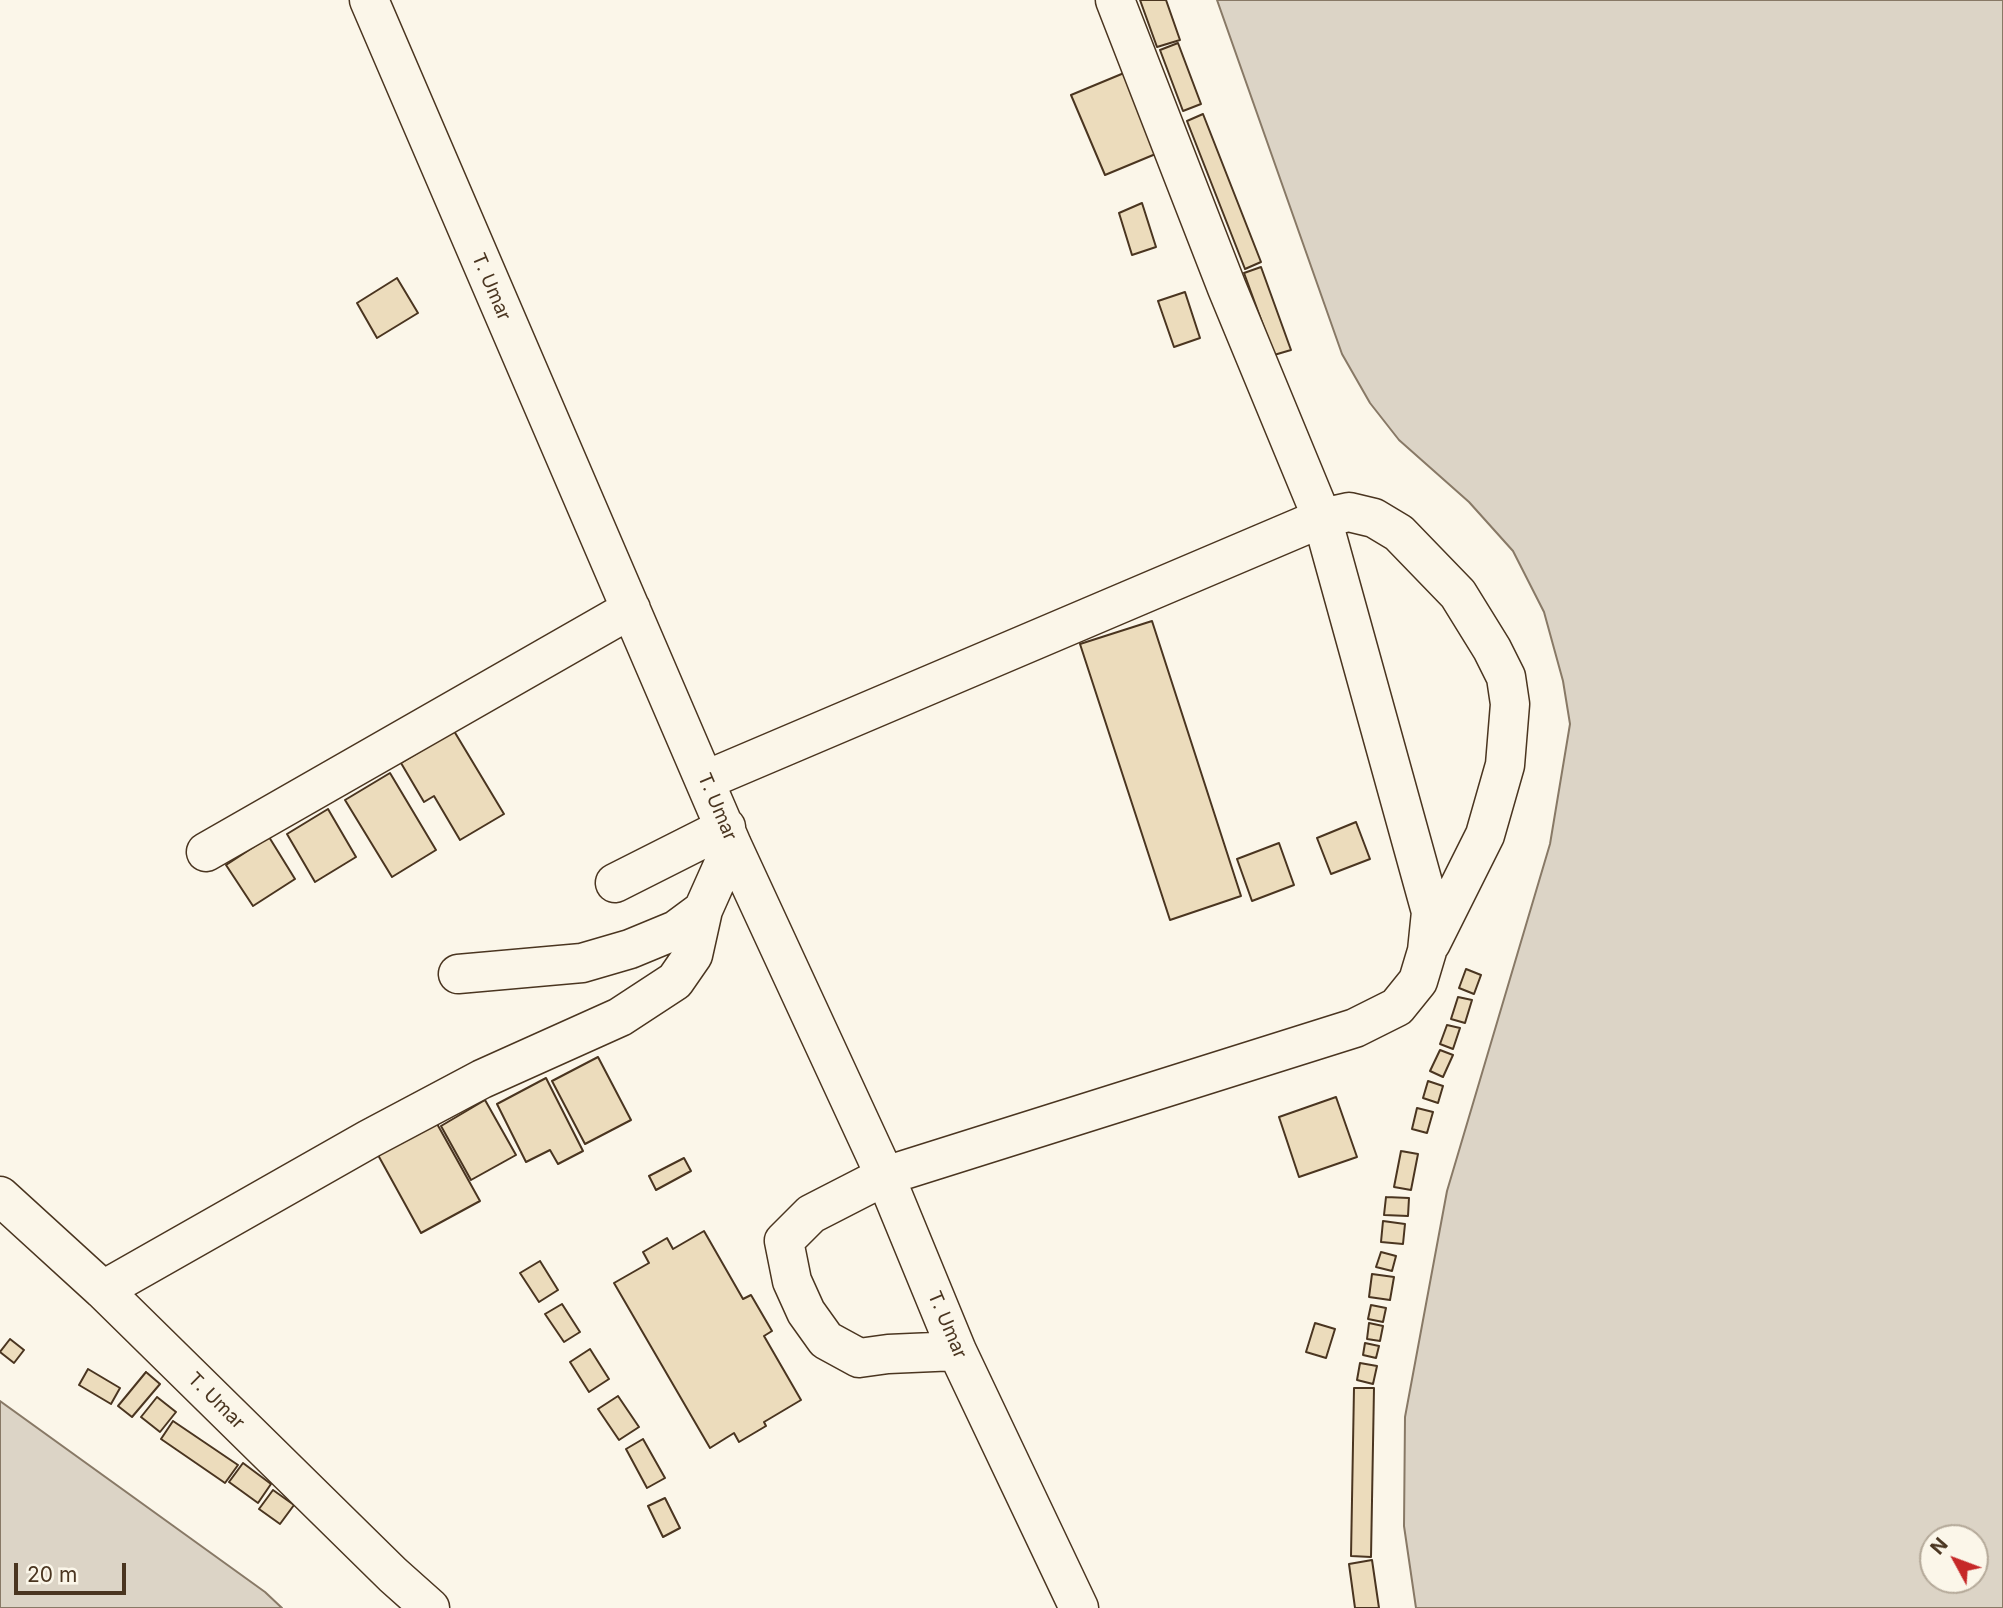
<!DOCTYPE html>
<style>
body{margin:0}
#map{position:relative;width:2003px;height:1608px;overflow:hidden;background:#fbf6e9;font-family:Inter,sans-serif}
canvas{display:block}
.north{position:absolute;left:1919px;top:1524px;width:70px;height:70px;box-sizing:border-box;background:#fbf6e9;border:2px solid #b4a999;border-radius:50%;rotate:311deg;font-size:19px;font-weight:700;line-height:28px;text-align:center;color:#4a3520}
.north::after{content:'';display:block;margin:auto;width:24px;height:32px;background:#c62828;clip-path:polygon(50% 0,100% 100%,50% 72%,0 100%)}
.scale{position:absolute;left:14px;top:1563px;width:112px;height:32px;box-sizing:border-box;border:4px solid #4a3520;border-top:0;padding-left:9px;font-size:21px;line-height:24px;white-space:nowrap;color:#4a3520;-webkit-text-stroke:5px #fbf6e9;paint-order:stroke}
</style>
<div id="map">
<canvas width="2003" height="1608"></canvas>
<div class="north">N</div>
<div class="scale">20 m</div>
</div>
<script>
const ctx = document.querySelector('canvas').getContext('2d');
ctx.lineJoin = 'round';
function paint(path, color) { ctx.fillStyle = color; ctx.fill(path, 'evenodd'); }
const shape = rows => new Path2D(rows.map(r => 'M' + r).join(''));
function stroke(path, color, width, dash) { ctx.strokeStyle = color; ctx.lineWidth = width; ctx.lineCap = dash ? 'butt' : 'round'; ctx.setLineDash(dash || []); ctx.stroke(path); }
function drawText(font, color, halo, rows, align = 'center') {
  ctx.font = font + ' Inter,sans-serif'; ctx.lineWidth = 5; ctx.setLineDash([]); ctx.textBaseline = 'middle'; ctx.strokeStyle = halo; ctx.fillStyle = color; for (const [text, x, y, turn = 0] of rows) {
    ctx.save(); ctx.translate(x, y); ctx.rotate((+turn || 0) * Math.PI / 180); ctx.textAlign = isNaN(turn) ? turn : align; if (halo) ctx.strokeText(text, 0, 0); ctx.fillText(text, 0, 0); ctx.restore();
  }
}
const water = shape([
 [1217,0,2003,0,2003,1608,1416,1608,1404,1526,1405,1417,1447,1191,1550,844,1570,724,1563,681,1544,612,1513,551,1469,502,1399,440,1370,403,1342,354,1217,0],
 [1975,1538,1975,1580,1933,1580,1933,1538,1975,1538],
 [0,1401,265,1592,282,1608,0,1608,0,1401]
]);
paint(water, '#dcd4c6');
stroke(water, '#887966', 2);
const building = shape([
 [1140,0,1166,0,1180,40,1157,47,1140,0],
 [1178,43,1201,104,1183,111,1160,50,1178,43],
 [1124,73,1158,153,1105,175,1071,95,1124,73],
 [1203,114,1261,262,1245,269,1187,121,1203,114],
 [1142,203,1156,247,1132,255,1119,213,1142,203],
 [1261,267,1291,350,1274,355,1244,273,1261,267],
 [397,278,418,313,377,338,357,303,397,278],
 [1185,292,1200,338,1174,347,1158,301,1185,292],
 [1152,621,1241,896,1170,920,1080,644,1152,621],
 [454,731,504,814,460,840,434,796,424,802,401,763,454,731],
 [390,773,436,850,392,877,345,800,390,773],
 [328,809,356,857,315,882,287,834,328,809],
 [1356,822,1370,859,1331,874,1317,838,1356,822],
 [269,837,295,879,253,906,226,865,269,837],
 [1279,843,1294,885,1252,901,1237,859,1279,843],
 [1466,969,1481,975,1474,994,1459,988,1466,969],
 [1458,997,1472,1000,1465,1023,1451,1019,1458,997],
 [1447,1025,1460,1028,1453,1049,1440,1044,1447,1025],
 [1440,1050,1453,1055,1443,1077,1430,1071,1440,1050],
 [598,1057,631,1120,585,1144,552,1081,598,1057],
 [546,1078,583,1151,558,1164,550,1150,526,1162,497,1104,546,1078],
 [1428,1081,1443,1086,1438,1103,1423,1098,1428,1081],
 [1336,1097,1357,1157,1299,1177,1279,1117,1336,1097],
 [485,1100,516,1155,471,1180,441,1126,485,1100],
 [1417,1108,1433,1112,1427,1133,1412,1129,1417,1108],
 [436,1122,480,1201,421,1233,378,1155,436,1122],
 [1401,1151,1418,1154,1411,1190,1394,1187,1401,1151],
 [684,1158,691,1171,656,1190,649,1176,684,1158],
 [1386,1197,1409,1198,1408,1216,1384,1215,1386,1197],
 [1383,1221,1405,1224,1403,1244,1381,1242,1383,1221],
 [704,1231,743,1299,751,1295,772,1331,764,1336,801,1400,764,1422,766,1426,739,1442,734,1433,710,1448,614,1283,649,1263,643,1252,667,1238,673,1249,704,1231],
 [1381,1252,1396,1256,1392,1271,1376,1267,1381,1252],
 [540,1261,558,1290,539,1302,520,1273,540,1261],
 [1372,1274,1394,1277,1390,1300,1369,1297,1372,1274],
 [562,1304,580,1332,564,1342,545,1314,562,1304],
 [1371,1305,1386,1308,1383,1322,1368,1319,1371,1305],
 [1315,1323,1335,1329,1326,1358,1306,1352,1315,1323],
 [1369,1323,1383,1326,1380,1341,1367,1339,1369,1323],
 [10,1339,24,1350,14,1363,0,1352,10,1339],
 [1365,1343,1379,1346,1376,1358,1363,1355,1365,1343],
 [590,1349,609,1379,589,1392,570,1362,590,1349],
 [1360,1363,1377,1366,1373,1384,1357,1380,1360,1363],
 [88,1369,120,1388,111,1404,79,1385,88,1369],
 [146,1372,160,1384,132,1417,118,1406,146,1372],
 [1354,1388,1374,1388,1371,1557,1351,1556,1354,1388],
 [618,1396,639,1427,619,1440,598,1409,618,1396],
 [157,1397,176,1412,160,1432,141,1417,157,1397],
 [173,1421,238,1465,225,1483,161,1439,173,1421],
 [643,1439,665,1478,647,1488,626,1449,643,1439],
 [243,1463,271,1484,258,1503,229,1482,243,1463],
 [273,1490,294,1505,280,1524,259,1509,273,1490],
 [665,1498,680,1528,663,1537,648,1506,665,1498],
 [1372,1560,1379,1608,1355,1608,1349,1564,1372,1560]
]);
paint(building, '#ecdcbc');
stroke(building, '#4a3520', 2);
const minor = shape([
 [369,0,732,845,885,1176,957,1351,1079,1608],
 [1115,0,1227,288,1322,518,1349,512,1374,518,1399,533,1458,594,1492,649,1506,677,1510,704,1505,765,1485,835,1431,943],
 [706,780,1322,518,1431,912,1427,951,1418,981,1397,1007,1355,1028,885,1176,811,1214,784,1241,792,1281,806,1312,826,1340,859,1358,888,1354,957,1351],
 [206,852,631,609],
 [615,883,726,827],
 [458,974,582,963,630,949,676,930,703,910],
 [0,1196,103,1290,393,1575,430,1608],
 [103,1290,369,1139,482,1079,620,1017,675,981,693,955,703,910,732,845]
]);
stroke(minor, '#4a3520', 41);
stroke(minor, '#fbf6e9', 38);
drawText('19px', '#4a3520', '#fbf6e9', [
 ["T. Umar",491,287,67],
 ["T. Umar",717,807,67],
 ["T. Umar",947,1325,67],
 ["T. Umar",216,1401,45]
]);
</script>
